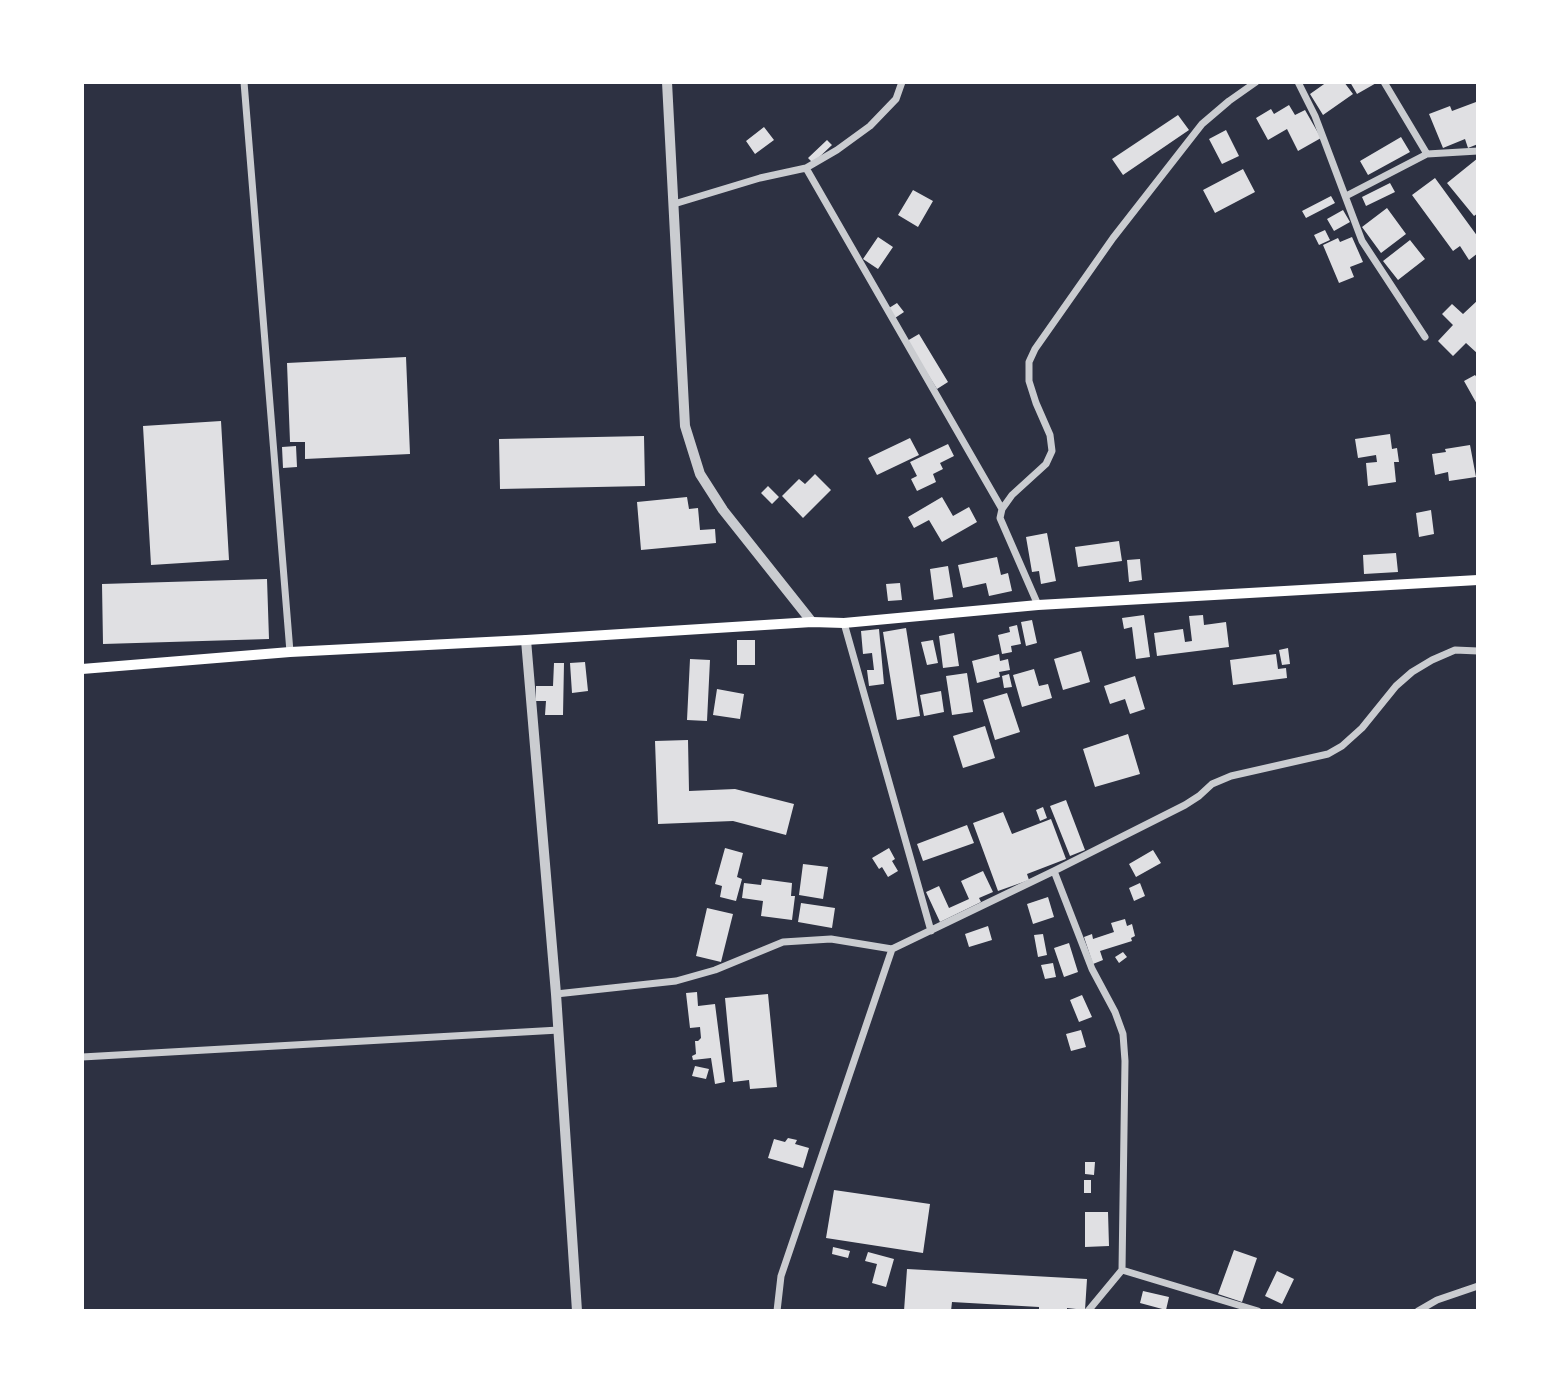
<!DOCTYPE html>
<style>
body{margin:0}
#map{position:relative;width:1560px;height:1393px;overflow:hidden;background:#2d3142;font-family:Arial,sans-serif}
canvas{display:block}
.frame{position:absolute;inset:0;border:84px solid #fff;pointer-events:none}
</style>
<div id="map">
<canvas width="1560" height="1393"></canvas>
<div class="frame"></div>
</div>
<script>
const ctx = document.querySelector('canvas').getContext('2d');
ctx.lineJoin = 'round';
function paint(path, color) { ctx.fillStyle = color; ctx.fill(path, 'evenodd'); }
const shape = rows => new Path2D(rows.map(r => 'M' + r).join(''));
function stroke(path, color, width, dash) { ctx.strokeStyle = color; ctx.lineWidth = width; ctx.lineCap = dash ? 'butt' : 'round'; ctx.setLineDash(dash || []); ctx.stroke(path); }
paint(shape([
 [1327,82,1344,82,1353,94,1323,115,1310,94],
 [1350,82,1378,82,1357,94],
 [1476,102,1478,107,1478,144,1468,148,1465,139,1443,148,1429,114,1450,106,1452,111],
 [1289,105,1295,115,1305,110,1321,138,1298,151,1287,129,1268,140,1256,118,1271,109,1274,114],
 [1178,115,1189,130,1123,175,1112,159],
 [764,127,774,140,755,154,746,141],
 [1226,130,1239,156,1222,164,1209,139],
 [1401,137,1410,152,1368,175,1360,161],
 [827,140,832,145,813,163,808,158],
 [1478,158,1478,213,1474,216,1447,183],
 [1243,169,1255,192,1215,213,1203,190],
 [1435,178,1478,237,1478,253,1469,260,1460,246,1453,251,1412,195],
 [1390,183,1395,192,1366,206,1362,197],
 [913,190,933,201,918,227,898,215],
 [1331,196,1335,203,1306,218,1302,211],
 [1387,208,1406,234,1381,253,1362,227],
 [1343,210,1350,222,1334,231,1327,219],
 [1325,230,1330,240,1319,245,1314,235],
 [878,237,893,247,878,269,863,259],
 [1352,237,1363,262,1350,267,1354,277,1339,283,1323,245,1338,238,1340,242],
 [1410,240,1425,259,1398,280,1383,261],
 [1478,300,1478,354,1466,343,1453,356,1438,341,1453,325,1442,314,1452,304,1463,314],
 [897,303,904,312,895,318,889,308],
 [919,334,948,382,937,389,907,341],
 [406,357,410,454,305,459,305,442,290,442,287,363],
 [1475,375,1478,379,1478,406,1464,381],
 [221,421,229,560,151,565,143,426],
 [1390,434,1392,449,1397,448,1399,462,1394,462,1396,482,1368,486,1366,463,1377,462,1376,455,1358,458,1355,439],
 [644,436,645,486,500,489,499,439],
 [910,438,919,455,877,475,868,458],
 [948,444,954,456,940,463,943,469,933,474,936,482,917,491,911,479,917,476,910,462],
 [1470,445,1476,477,1449,481,1448,472,1435,475,1432,454,1446,452,1445,449],
 [296,446,297,467,283,468,282,447],
 [815,474,831,490,803,518,782,496,799,479,805,484],
 [768,486,779,497,772,504,761,493],
 [687,497,689,509,698,508,700,530,715,529,716,543,641,550,637,502],
 [942,497,953,516,969,507,977,522,942,542,929,520,914,528,908,517],
 [1431,510,1434,534,1419,537,1416,513],
 [1047,533,1056,581,1041,584,1039,571,1032,572,1026,537],
 [1119,541,1122,561,1078,567,1075,547],
 [1396,553,1398,572,1364,574,1363,555],
 [997,557,1001,575,1008,573,1012,591,989,596,986,583,963,588,958,565],
 [1140,559,1142,580,1129,582,1127,560],
 [948,566,953,597,934,600,930,569],
 [267,579,269,639,103,644,102,584],
 [900,583,902,600,888,601,886,584],
 [1144,615,1150,657,1136,659,1132,627,1124,629,1122,618],
 [1203,615,1204,625,1226,622,1229,647,1157,656,1154,633,1183,629,1185,642,1192,641,1189,616],
 [1032,620,1037,643,1026,646,1021,622],
 [1017,625,1021,644,1011,646,1012,652,1002,654,998,635,1010,632,1009,627],
 [906,628,920,716,897,720,883,632],
 [879,629,884,684,869,686,867,670,874,670,872,653,863,654,861,631],
 [954,633,959,666,943,668,939,636],
 [737,640,755,640,755,665,737,665],
 [933,640,938,663,927,665,921,642],
 [1288,648,1290,664,1282,665,1279,650],
 [1081,651,1090,682,1063,690,1054,659],
 [999,654,1000,661,1008,659,1010,670,999,672,1000,677,977,683,972,661],
 [1276,654,1278,669,1286,668,1287,678,1233,685,1230,660],
 [690,659,710,660,707,721,687,720],
 [585,662,588,691,572,693,570,663],
 [554,663,564,663,563,715,545,715,546,701,536,701,536,686,553,686],
 [1034,669,1039,686,1048,684,1052,698,1022,707,1013,675],
 [967,673,973,712,952,715,946,676],
 [1009,674,1012,687,1004,688,1002,676],
 [1135,676,1145,709,1130,714,1125,699,1110,704,1104,686],
 [717,689,744,694,740,719,713,715],
 [941,691,944,712,924,716,920,695],
 [1007,693,1020,732,995,740,983,700],
 [985,726,995,758,963,768,953,736],
 [1128,734,1140,774,1095,787,1083,749],
 [688,740,689,791,735,789,794,804,786,835,733,821,658,824,655,741],
 [1066,800,1085,850,1070,856,1050,806],
 [1043,807,1047,818,1040,821,1036,810],
 [1003,812,1012,834,1051,819,1066,859,1027,874,1029,880,998,891,973,823],
 [967,825,974,843,923,861,917,844],
 [725,848,743,853,737,877,742,879,736,901,720,897,722,886,715,884],
 [889,848,895,859,892,861,898,871,888,877,882,867,879,869,872,858],
 [1153,850,1161,863,1136,877,1129,864],
 [803,864,828,867,823,899,799,895],
 [983,871,993,892,979,898,981,902,940,922,926,892,939,886,949,908,969,899,961,881],
 [762,879,792,883,791,896,795,896,792,920,761,916,763,901,742,898,744,883,761,885],
 [1140,883,1145,896,1134,901,1129,888],
 [1048,897,1054,917,1033,924,1027,904],
 [801,903,835,908,832,928,798,922],
 [707,908,733,914,721,962,696,956],
 [1125,919,1127,926,1132,924,1135,936,1131,938,1132,941,1100,951,1103,960,1093,964,1084,937,1092,934,1093,939,1114,932,1111,923],
 [988,926,992,940,969,947,965,934],
 [1043,934,1047,955,1038,957,1034,935],
 [1069,943,1078,972,1064,977,1054,948],
 [1123,952,1127,957,1119,963,1115,957],
 [1053,963,1056,977,1045,979,1041,965],
 [697,992,698,1006,715,1004,725,1082,715,1084,711,1058,693,1060,692,1056,696,1054,695,1041,698,1041,701,1038,700,1027,690,1028,686,993],
 [768,994,777,1087,750,1089,749,1080,733,1082,725,998],
 [1082,995,1092,1017,1079,1022,1070,1000],
 [1081,1030,1086,1047,1071,1051,1066,1034],
 [695,1066,709,1069,706,1079,692,1076],
 [788,1138,797,1140,795,1144,809,1148,803,1168,768,1158,774,1139,785,1142],
 [1085,1162,1095,1162,1094,1175,1085,1174],
 [1084,1180,1091,1180,1091,1193,1084,1193],
 [834,1190,930,1204,923,1253,826,1238],
 [1085,1212,1108,1212,1109,1246,1085,1247],
 [833,1247,850,1251,848,1258,832,1254],
 [1234,1250,1257,1258,1242,1302,1218,1294],
 [868,1252,894,1259,886,1287,872,1283,877,1264,865,1261],
 [907,1269,1087,1279,1085,1310,1067,1308,1067,1311,1039,1311,1039,1307,952,1302,951,1311,904,1311],
 [1277,1271,1294,1279,1282,1304,1265,1296],
 [1143,1291,1169,1297,1166,1310,1140,1303]
]), '#e0e0e3');
stroke(shape([
 [244,82,290,652],
 [1298,82,1315,116,1362,241,1425,337],
 [1384,82,1427,154],
 [806,168,1002,509],
 [1346,196,1427,154,1478,151],
 [674,204,760,178,806,168,837,150,870,126,896,99,902,82],
 [1038,605,1000,518,1002,509,1012,495,1046,464,1052,451,1050,435,1036,403,1029,381,1029,362,1035,349,1113,238,1202,124,1229,101,1256,82],
 [844,623,931,931],
 [1054,871,1092,969,1115,1012,1123,1034,1125,1061,1122,1270,1088,1311],
 [556,994,676,981,715,970,783,942,831,939,892,949,1054,871,1185,805,1199,796,1212,784,1231,776,1328,754,1342,746,1362,728,1396,686,1412,672,1432,660,1455,650,1478,651],
 [82,1057,559,1030],
 [1122,1270,1258,1311],
 [777,1311,781,1276,892,949],
 [1418,1311,1437,1300,1478,1286]
]), '#caccd0', 7);
stroke(shape([
 [667,82,685,426,700,474,723,510,812,622],
 [526,640,556,994,577,1311]
]), '#caccd0', 10);
stroke(shape([
 [82,669,290,652,526,640,812,622,844,623,1038,605,1478,580]
]), '#fff', 10);
</script>
